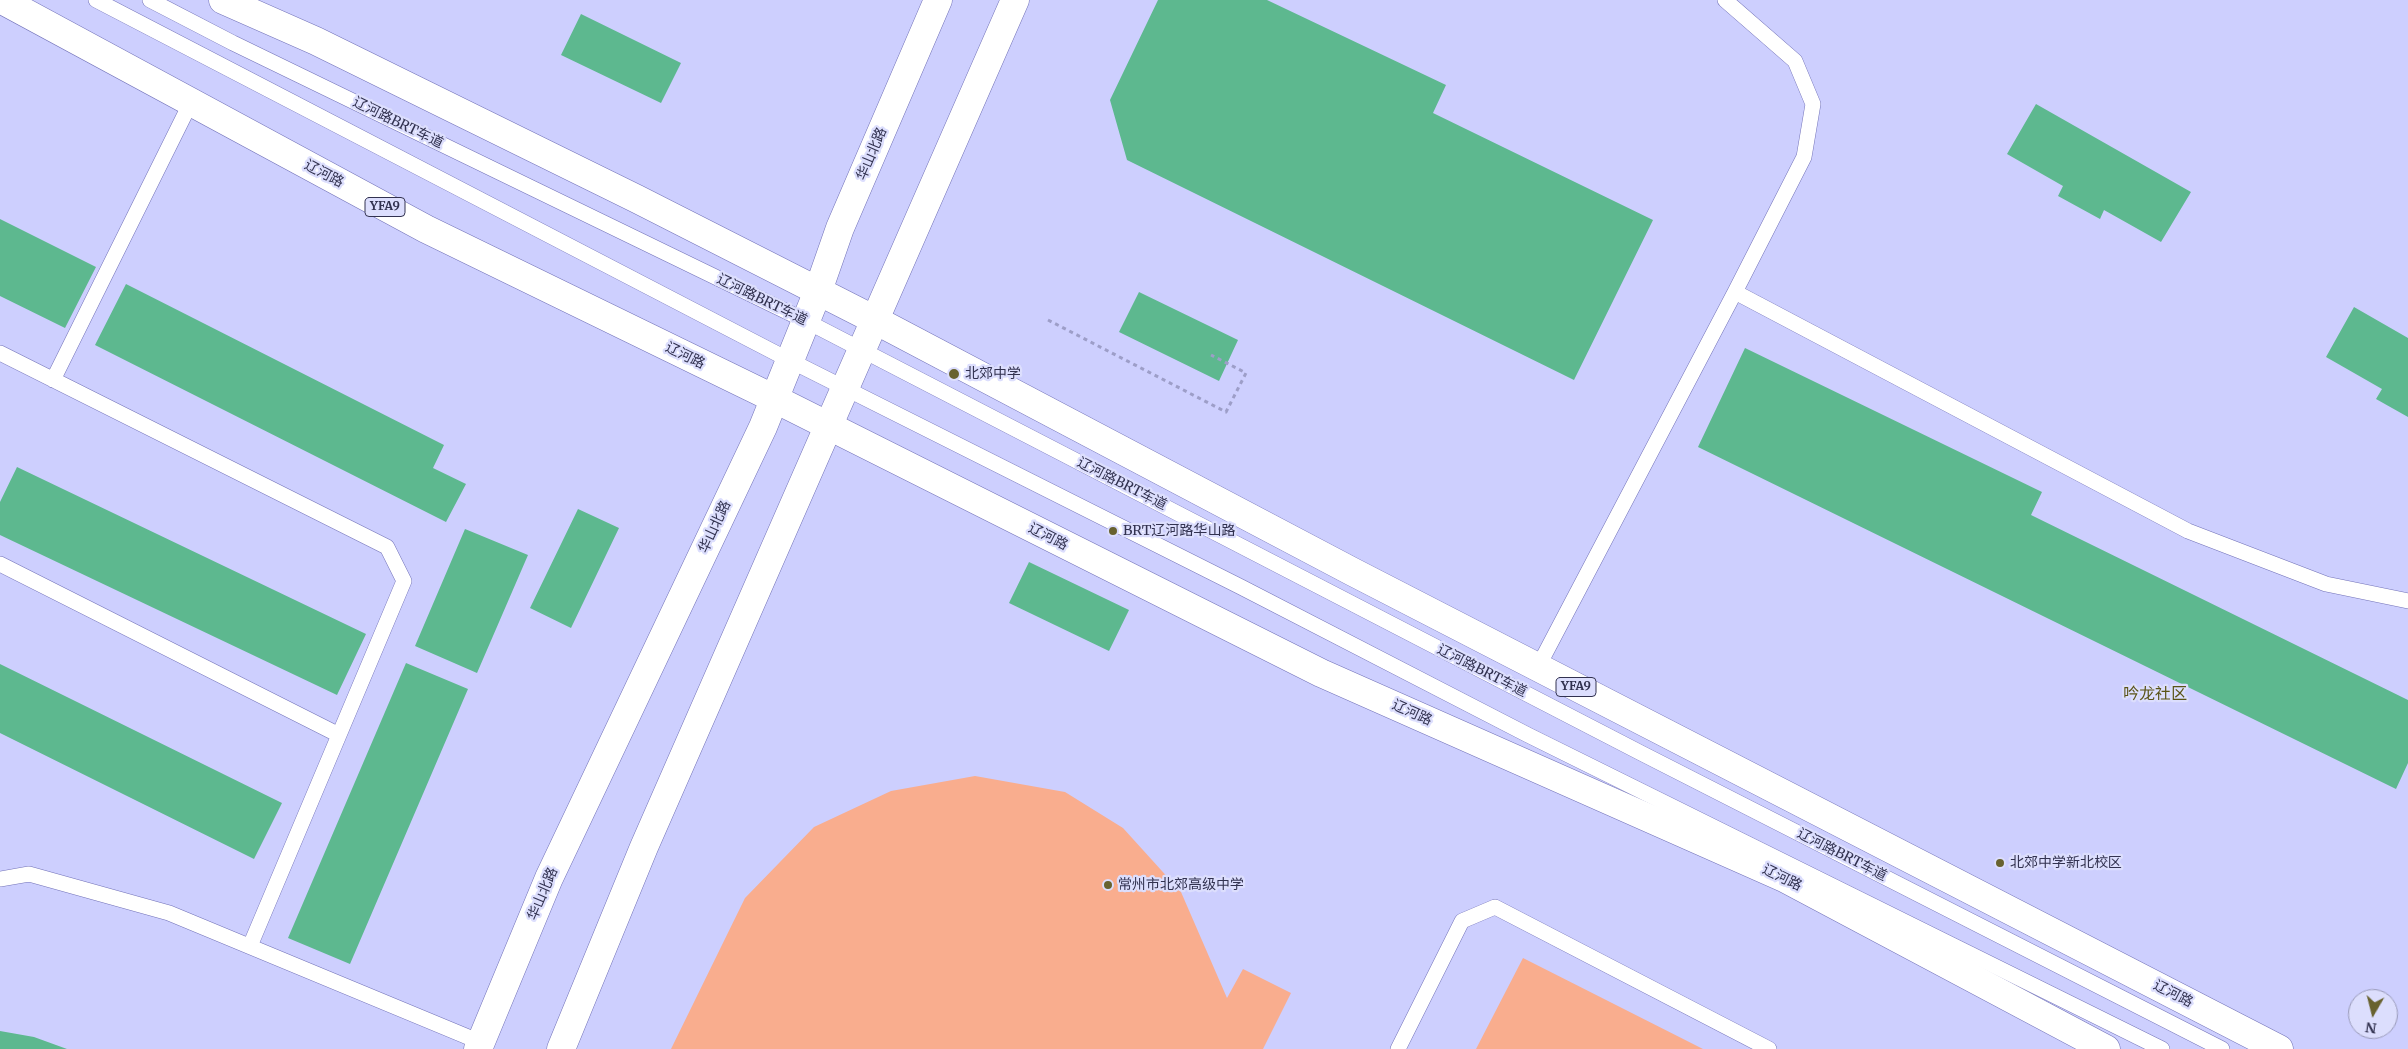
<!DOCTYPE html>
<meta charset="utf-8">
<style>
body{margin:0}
#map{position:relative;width:2408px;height:1049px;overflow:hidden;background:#cdcffe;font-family:Merriweather,serif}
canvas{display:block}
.north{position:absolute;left:2348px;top:989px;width:50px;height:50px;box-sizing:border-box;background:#dcdefd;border:1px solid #9899b8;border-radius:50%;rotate:188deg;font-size:14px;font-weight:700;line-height:20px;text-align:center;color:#323250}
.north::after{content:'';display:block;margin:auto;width:18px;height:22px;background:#68622f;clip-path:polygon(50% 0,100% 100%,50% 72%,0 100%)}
</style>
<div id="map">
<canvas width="2408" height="1049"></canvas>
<div class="north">N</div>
</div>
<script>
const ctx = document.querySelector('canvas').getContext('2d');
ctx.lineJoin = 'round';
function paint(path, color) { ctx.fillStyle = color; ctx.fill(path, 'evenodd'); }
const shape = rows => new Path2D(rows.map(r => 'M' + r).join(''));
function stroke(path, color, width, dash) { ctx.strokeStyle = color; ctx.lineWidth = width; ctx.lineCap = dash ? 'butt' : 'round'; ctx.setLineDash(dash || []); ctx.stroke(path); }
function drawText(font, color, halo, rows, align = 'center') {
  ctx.font = font + ' Merriweather,"Noto Sans SC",serif'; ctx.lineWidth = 4.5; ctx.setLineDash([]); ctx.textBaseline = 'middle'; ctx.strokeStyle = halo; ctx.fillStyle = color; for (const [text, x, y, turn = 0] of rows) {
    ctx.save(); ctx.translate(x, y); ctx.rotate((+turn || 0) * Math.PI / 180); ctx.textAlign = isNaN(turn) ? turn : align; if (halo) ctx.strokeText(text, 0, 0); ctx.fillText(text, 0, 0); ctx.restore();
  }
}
paint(shape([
 [975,776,1065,792,1123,828,1181,892,1227,998,1243,969,1291,993,1263,1049,671,1049,745,898,814,827,891,791],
 [1523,958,1703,1049,1476,1049]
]), '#f9ad8e');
paint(shape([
 [1158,0,1267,0,1446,85,1433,113,1653,220,1574,380,1127,160,1110,100],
 [581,14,681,63,661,103,561,55],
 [2036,104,2191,192,2161,242,2104,210,2100,219,2058,196,2063,186,2007,154],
 [0,219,96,267,65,328,0,296],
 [126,284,444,445,433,468,466,484,446,522,95,345],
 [1139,292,1238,340,1219,381,1119,332],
 [2354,307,2408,338,2408,417,2376,399,2382,389,2326,357],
 [1745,348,2042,492,2031,515,2408,700,2408,763,2396,789,1698,447],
 [17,467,366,634,337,695,0,535,0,502],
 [578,509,619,528,571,628,530,608],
 [465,529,528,555,477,673,415,646],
 [1029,562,1129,610,1109,651,1009,603],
 [406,663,468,689,350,964,288,938],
 [0,664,282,803,254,859,0,733],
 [0,1031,34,1037,67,1049,0,1049]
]), '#5db88f');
const service = shape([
 [96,0,791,361,1241,587,1528,735,2162,1049],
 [150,0,233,43,806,321,1641,753,2222,1049],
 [1735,292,2188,531,2326,584,2408,601],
 [0,353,387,547,404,581,250,946],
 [53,380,191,102],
 [0,564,339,735],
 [1538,667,1735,292,1804,157,1813,104,1795,61,1725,0],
 [0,879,29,874,169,913,480,1042],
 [1398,1049,1462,921,1495,907,1769,1049]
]);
const secondary = shape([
 [478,1049,549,878,763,427,818,291,840,228,938,0],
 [561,1049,644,847,1015,0]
]);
const primary = shape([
 [2,0,426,229,775,399,1321,673,1784,878,2106,1049],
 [223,0,316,41,637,199,875,320,1353,572,2279,1049]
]);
stroke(service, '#7272b8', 16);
stroke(secondary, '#7272b8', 29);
stroke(primary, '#7272b8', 29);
stroke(shape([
 [1048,320,1226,412,1246,373,1211,355]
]), '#9d9ec8', 3, [4, 4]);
stroke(service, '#fff', 15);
stroke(secondary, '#fff', 28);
stroke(primary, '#fff', 28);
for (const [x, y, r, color] of [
 [954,374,6,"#68622f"],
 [1113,531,5,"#68622f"],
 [2000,863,5,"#68622f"],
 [1108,885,5,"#68622f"]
]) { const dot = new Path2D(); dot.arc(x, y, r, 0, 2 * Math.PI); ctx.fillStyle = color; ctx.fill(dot); stroke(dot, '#dcdefd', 2); }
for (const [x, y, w] of [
 [385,207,40],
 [1576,687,40]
]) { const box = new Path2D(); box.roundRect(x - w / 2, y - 9.5, w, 19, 4); ctx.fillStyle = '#dcdefd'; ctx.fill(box); stroke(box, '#323250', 1); }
drawText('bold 12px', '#323250', null, [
 ["YFA9",385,207],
 ["YFA9",1576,687]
]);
drawText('14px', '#323250', '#dcdefd', [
 ["辽河路BRT车道",398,123,26],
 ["华山北路",872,154,-67],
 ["辽河路",324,174,28],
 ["辽河路BRT车道",762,300,26],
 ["辽河路",685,356,26],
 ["辽河路BRT车道",1122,484,27],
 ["华山北路",715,527,-65],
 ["辽河路",1048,537,27],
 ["辽河路BRT车道",1482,671,27],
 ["辽河路",1412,713,24],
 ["辽河路BRT车道",1842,855,27],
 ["辽河路",1782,878,26],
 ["华山北路",543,894,-67],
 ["辽河路",2173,994,27]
]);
drawText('14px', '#323250', '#dcdefd', [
 ["北郊中学",965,374],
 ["BRT辽河路华山路",1123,531],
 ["北郊中学新北校区",2010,863],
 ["常州市北郊高级中学",1118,885]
], 'left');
drawText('16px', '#5a5316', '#dcdefd', [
 ["吟龙社区",2155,694]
]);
</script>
